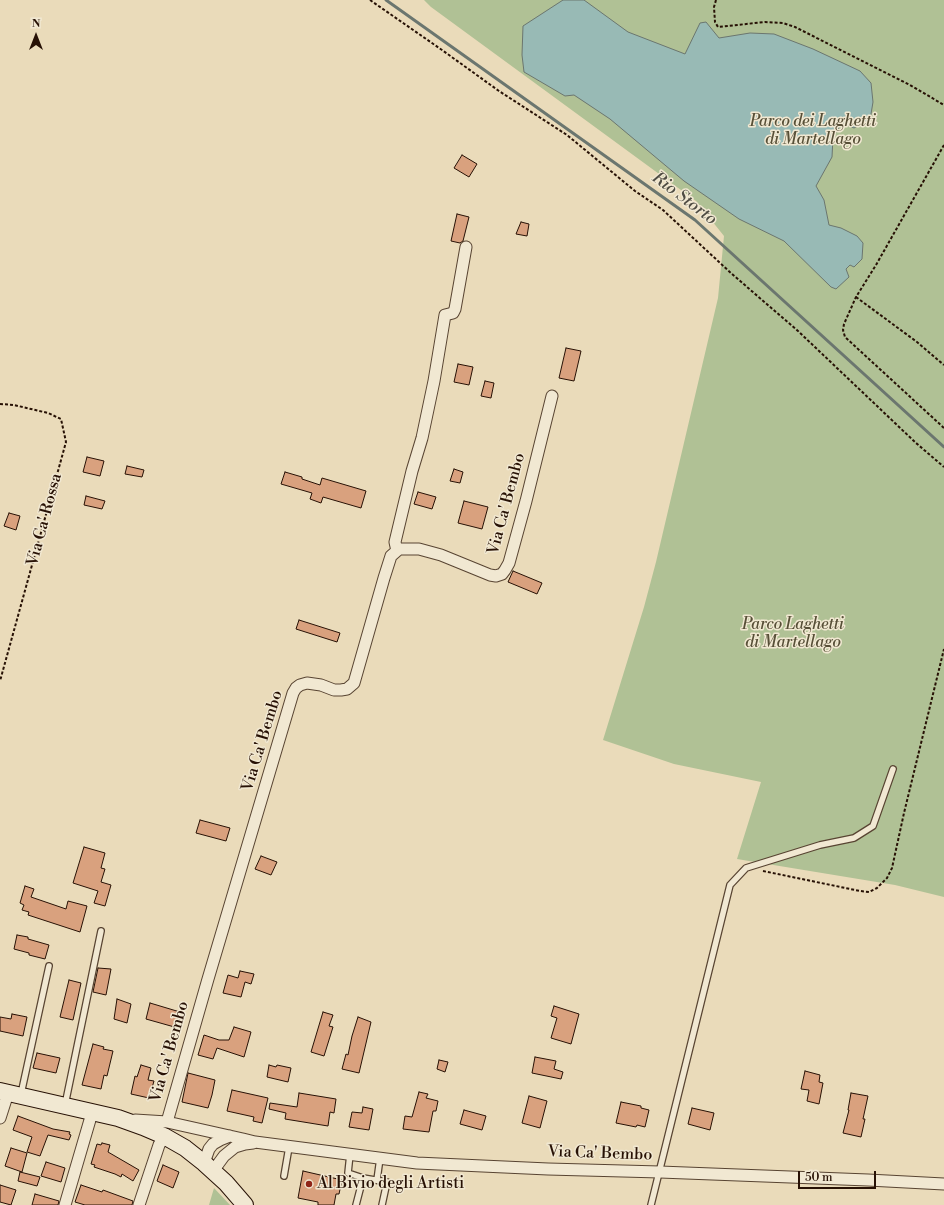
<!DOCTYPE html>
<style>
body{margin:0}
#map{position:relative;width:944px;height:1205px;overflow:hidden;background:#eadbba;font-family:"Libre Bodoni",serif}
canvas{display:block}
.north{position:absolute;left:16px;top:16px;width:40px;height:40px;-webkit-text-stroke:3px #f1e8d2;paint-order:stroke;rotate:0deg;font-size:11px;font-weight:700;line-height:16px;text-align:center;color:#271105}
.north::after{content:'';display:block;margin:auto;width:14px;height:18px;background:#271105;clip-path:polygon(50% 0,100% 100%,50% 72%,0 100%)}
.scale{position:absolute;left:798px;top:1171px;width:78px;height:18px;box-sizing:border-box;border:2px solid #271105;border-top:0;padding-left:5px;font-size:12px;line-height:14px;white-space:nowrap;color:#271105;-webkit-text-stroke:3px #f1e8d2;paint-order:stroke}
</style>
<div id="map">
<canvas width="944" height="1205"></canvas>
<div class="north">N</div>
<div class="scale">50 m</div>
</div>
<script>
const ctx = document.querySelector('canvas').getContext('2d');
ctx.lineJoin = 'round';
function paint(path, color) { ctx.fillStyle = color; ctx.fill(path, 'evenodd'); }
const shape = rows => new Path2D(rows.map(r => 'M' + r).join(''));
function stroke(path, color, width, dash) { ctx.strokeStyle = color; ctx.lineWidth = width; ctx.lineCap = dash ? 'butt' : 'round'; ctx.setLineDash(dash || []); ctx.stroke(path); }
function drawText(font, color, halo, rows, align = 'center') {
  ctx.font = font + ' "Libre Bodoni",serif'; ctx.lineWidth = 3; ctx.setLineDash([]); ctx.textBaseline = 'middle'; ctx.strokeStyle = halo; ctx.fillStyle = color; for (const [text, x, y, turn = 0] of rows) {
    ctx.save(); ctx.translate(x, y); ctx.rotate((+turn || 0) * Math.PI / 180); ctx.textAlign = isNaN(turn) ? turn : align; if (halo) ctx.strokeText(text, 0, 0); ctx.fillText(text, 0, 0); ctx.restore();
  }
}
paint(shape([
 [424,0,944,0,944,897,895,885,737,859,761,782,674,764,603,740,644,607,656,562,718,298,724,236,696,201,431,7],
 [214,1188,230,1205,209,1205]
]), '#b0c195');
const water = shape([
 [563,0,584,0,628,32,685,54,700,23,706,22,719,38,750,33,774,34,813,49,860,71,871,83,873,102,870,120,854,128,842,123,833,137,832,157,816,186,824,200,829,225,841,228,857,236,863,243,862,259,854,267,850,265,846,269,849,277,836,289,831,287,784,241,739,219,684,181,610,119,574,95,565,96,524,72,522,55,523,26,563,0]
]);
paint(water, '#98bab5');
stroke(water, '#6b766f', 1);
stroke(shape([
 [386,0,695,220,944,447]
]), '#6b766f', 3);
const building = shape([
 [462,155,477,164,469,177,454,168,462,155],
 [457,214,469,217,463,241,460,243,451,241,457,214],
 [521,222,529,224,527,236,516,234,521,222],
 [566,348,581,351,574,381,559,378,566,348],
 [458,364,473,367,469,385,454,382,458,364],
 [485,381,494,383,491,398,481,396,485,381],
 [87,457,104,461,100,476,83,472,87,457],
 [127,466,144,470,142,477,125,474,127,466],
 [454,469,463,472,460,483,450,481,454,469],
 [285,472,302,477,302,479,320,485,322,478,366,491,361,508,323,497,321,503,310,499,312,493,281,484,285,472],
 [418,492,436,497,432,509,414,504,418,492],
 [86,496,105,501,102,509,84,505,86,496],
 [464,501,488,507,482,529,458,523,464,501],
 [9,513,20,516,16,530,4,526,9,513],
 [513,571,542,583,537,594,508,582,513,571],
 [299,620,340,633,337,642,296,629,299,620],
 [200,820,230,828,226,841,196,833,200,820],
 [84,847,105,853,101,868,105,869,101,882,111,885,105,906,94,903,98,891,73,883,84,847],
 [261,856,277,862,271,875,255,869,261,856],
 [25,886,34,889,31,897,66,909,68,901,87,906,80,932,28,915,29,912,22,910,24,905,20,903,25,886],
 [17,935,28,937,28,939,49,945,45,959,29,955,29,953,14,949,17,935],
 [98,968,111,969,106,995,93,992,98,968],
 [240,971,254,974,251,984,245,982,241,997,223,993,228,975,238,978,240,971],
 [69,980,81,983,73,1020,60,1017,69,980],
 [117,999,131,1004,127,1023,114,1019,117,999],
 [150,1003,180,1012,178,1019,180,1020,178,1028,146,1019,150,1003],
 [554,1006,579,1014,571,1044,551,1038,557,1018,551,1016,554,1006],
 [323,1012,333,1015,329,1026,333,1027,324,1056,311,1052,323,1012],
 [12,1014,27,1017,23,1036,0,1031,0,1017,11,1019,12,1014],
 [358,1017,371,1022,359,1073,342,1069,346,1054,348,1055,352,1036,358,1017],
 [234,1027,251,1032,244,1057,217,1048,213,1059,198,1055,204,1035,219,1040,229,1040,234,1027],
 [93,1044,104,1047,103,1049,113,1051,107,1076,104,1075,101,1089,82,1085,93,1044],
 [37,1053,60,1058,56,1073,33,1068,37,1053],
 [535,1057,556,1061,554,1069,563,1072,561,1079,532,1073,535,1057],
 [439,1060,448,1062,445,1072,437,1069,439,1060],
 [141,1065,151,1068,148,1080,154,1081,149,1098,131,1094,135,1076,137,1077,141,1065],
 [269,1065,276,1067,277,1065,291,1068,288,1082,267,1077,269,1065],
 [805,1071,820,1075,819,1082,823,1083,819,1104,807,1101,809,1090,801,1089,805,1071],
 [188,1073,215,1080,212,1095,208,1108,182,1102,188,1073],
 [232,1090,268,1098,262,1123,253,1121,254,1117,227,1111,232,1090],
 [419,1092,428,1094,426,1098,438,1101,436,1111,433,1111,429,1132,403,1129,405,1116,412,1117,419,1092],
 [299,1093,336,1099,334,1113,330,1112,328,1126,285,1119,286,1113,269,1109,270,1103,297,1107,299,1093],
 [851,1093,868,1096,863,1119,865,1119,861,1137,843,1133,849,1110,848,1110,851,1093],
 [529,1096,547,1101,540,1128,522,1123,529,1096],
 [621,1102,641,1106,641,1108,649,1110,645,1127,637,1125,636,1127,616,1123,621,1102],
 [363,1107,373,1109,369,1130,349,1127,352,1112,362,1113,363,1107],
 [692,1108,714,1113,710,1130,688,1124,692,1108],
 [464,1110,486,1116,482,1130,460,1124,464,1110],
 [18,1116,53,1129,70,1132,69,1134,71,1135,69,1140,48,1135,40,1156,27,1152,32,1137,13,1130,18,1116],
 [102,1143,110,1145,108,1152,139,1170,133,1181,122,1174,121,1177,115,1174,94,1167,95,1165,91,1164,97,1144,101,1145,102,1143],
 [11,1148,27,1153,22,1172,5,1166,11,1148],
 [46,1162,65,1168,61,1182,41,1176,46,1162],
 [163,1165,179,1172,173,1188,157,1181,163,1165],
 [303,1171,342,1180,339,1194,336,1194,334,1205,318,1205,318,1202,298,1198,303,1171],
 [20,1172,40,1177,37,1186,18,1181,20,1172],
 [0,1185,16,1190,11,1205,0,1202,0,1185],
 [81,1185,102,1192,103,1190,133,1201,132,1205,85,1205,75,1202,81,1185],
 [35,1194,59,1201,58,1205,32,1205,35,1194]
]);
paint(building, '#d9a17e');
stroke(building, '#271105', 1);
const lane = shape([
 [21,1094,49,966],
 [65,1105,101,931],
 [350,1154,348,1173,363,1178,387,1182,382,1205],
 [284,1176,289,1147],
 [377,1180,380,1158],
 [356,1205,363,1178],
 [651,1205,730,885,746,868,820,845,854,838,873,826,893,769]
]);
const street = shape([
 [397,551,395,542,412,471,422,438,434,381,445,315,453,313,455,309,466,247],
 [0,1118,8,1093],
 [135,1120,167,1122,243,1139,255,1142,417,1163,548,1169,660,1172,868,1180,944,1184],
 [167,1122,208,979,293,693,296,688,300,685,307,683,321,685,334,690,341,690,347,689,354,683,384,578,391,556,399,549,419,549,441,555,490,575,496,576,502,574,505,570,509,563,526,501,552,396],
 [204,1163,209,1149,213,1144,220,1140,230,1136],
 [213,1171,224,1156,235,1147,245,1144,253,1143],
 [65,1205,92,1113],
 [139,1205,159,1145,164,1136]
]);
const secondary = shape([
 [0,1091,118,1118,143,1127,164,1136,185,1148,204,1163,226,1183,245,1205]
]);
stroke(lane, '#584432', 8);
stroke(street, '#584432', 13);
stroke(secondary, '#271105', 18);
stroke(shape([
 [370,0,442,50,499,91,567,135,635,191,663,210,732,274,798,331,916,443,944,467],
 [716,0,714,7,715,22,718,27,765,22,783,23,795,27,910,85,944,105],
 [944,145,876,265,856,297,844,324,843,330,845,337,944,428],
 [856,297,917,342,944,365],
 [0,404,14,405,48,413,61,419,66,442,0,681],
 [763,871,860,891,869,892,877,888,887,878,892,868,904,813,944,649]
]), '#271105', 2, [3, 2]);
stroke(lane, '#f1e8d2', 5.5);
stroke(street, '#f1e8d2', 11);
stroke(secondary, '#f1e8d2', 16);
for (const [x, y, r, color] of [
 [309,1184,4,"#8f2418"]
]) { const dot = new Path2D(); dot.arc(x, y, r, 0, 2 * Math.PI); ctx.fillStyle = color; ctx.fill(dot); stroke(dot, '#f1e8d2', 1.5); }
drawText('italic 16px', '#574f37', '#f1e8d2', [
 ["Parco dei Laghetti",813,122],
 ["di Martellago",813,140],
 ["Parco Laghetti",793,625],
 ["di Martellago",793,643]
]);
drawText('16px', '#271105', '#f1e8d2', [
 ["Via Ca' Bembo",507,504,-75],
 ["Via Ca' Rossa",45,520,-75],
 ["Via Ca' Bembo",263,741,-73],
 ["Via Ca' Bembo",170,1052,-74],
 ["Via Ca' Bembo",600,1154,2]
]);
drawText('16px', '#271105', '#f1e8d2', [
 ["Al Bivio degli Artisti",317,1184]
], 'left');
drawText('italic 17px', '#4f4c43', '#f1e8d2', [
 ["Rio Storto",684,199,37]
]);
</script>
